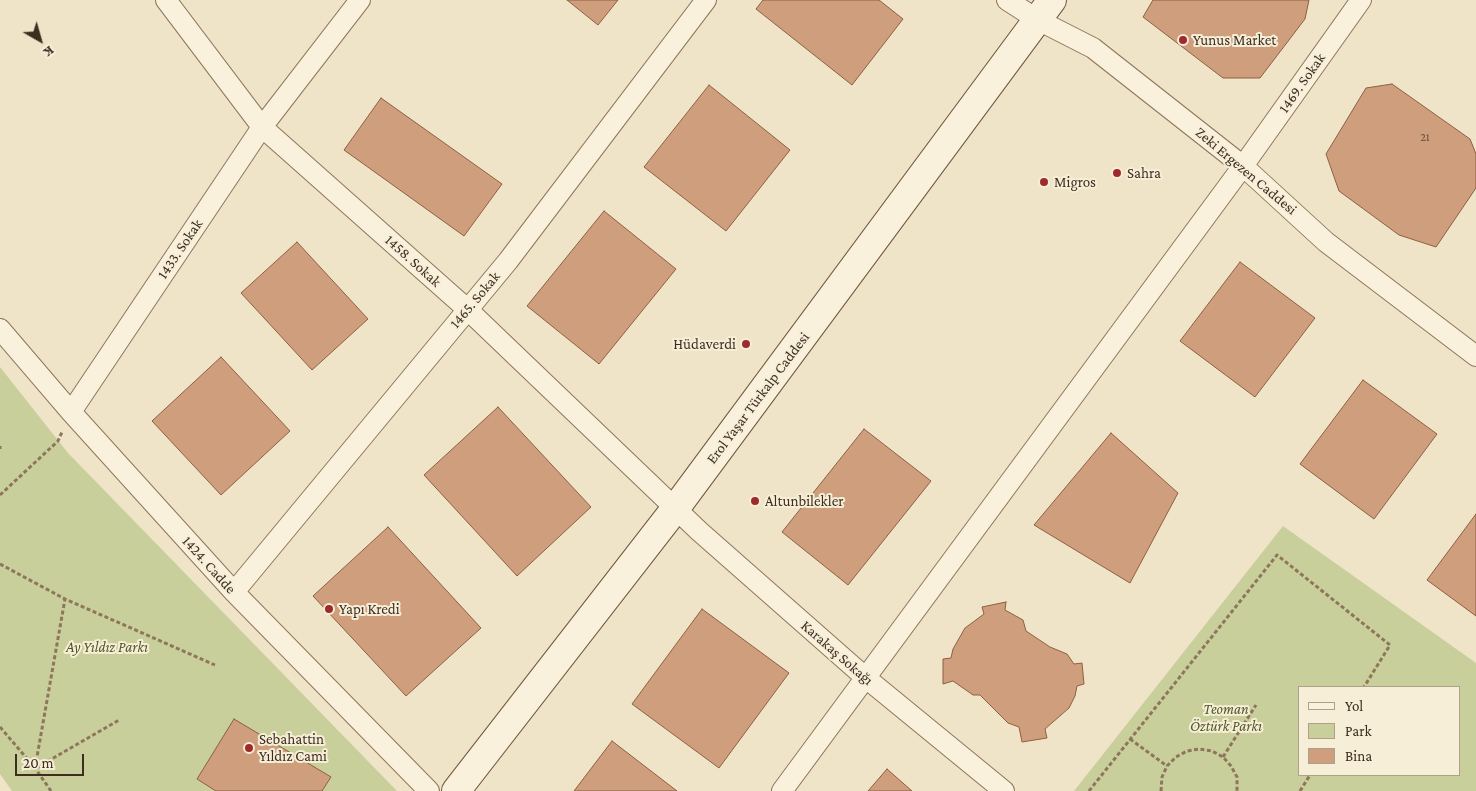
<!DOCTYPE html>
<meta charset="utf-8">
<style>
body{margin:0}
#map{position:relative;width:1476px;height:791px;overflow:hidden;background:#f0e4c8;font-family:"Crimson Pro",serif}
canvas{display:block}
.legend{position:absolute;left:1298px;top:686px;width:162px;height:90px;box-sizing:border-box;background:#f7eed8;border:1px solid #ada18e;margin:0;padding:6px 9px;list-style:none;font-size:15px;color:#3d2e20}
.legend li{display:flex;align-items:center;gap:10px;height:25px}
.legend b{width:25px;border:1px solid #ada18e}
.north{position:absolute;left:15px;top:15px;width:50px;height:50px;-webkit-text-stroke:4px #f7eed8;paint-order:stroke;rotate:142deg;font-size:14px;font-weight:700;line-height:20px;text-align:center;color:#3d2e20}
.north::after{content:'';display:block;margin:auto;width:18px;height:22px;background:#3d2e20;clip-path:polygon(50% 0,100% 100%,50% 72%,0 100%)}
.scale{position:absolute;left:15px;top:754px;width:69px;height:22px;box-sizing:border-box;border:2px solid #3d2e20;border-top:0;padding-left:6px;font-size:15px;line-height:18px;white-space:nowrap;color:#3d2e20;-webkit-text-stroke:4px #f7eed8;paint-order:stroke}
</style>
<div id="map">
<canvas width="1476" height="791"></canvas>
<ul class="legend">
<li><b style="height:6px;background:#faf1dc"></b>Yol</li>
<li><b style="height:14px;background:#c9cf9b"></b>Park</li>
<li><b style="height:14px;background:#cf9f7d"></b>Bina</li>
</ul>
<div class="north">K</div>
<div class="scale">20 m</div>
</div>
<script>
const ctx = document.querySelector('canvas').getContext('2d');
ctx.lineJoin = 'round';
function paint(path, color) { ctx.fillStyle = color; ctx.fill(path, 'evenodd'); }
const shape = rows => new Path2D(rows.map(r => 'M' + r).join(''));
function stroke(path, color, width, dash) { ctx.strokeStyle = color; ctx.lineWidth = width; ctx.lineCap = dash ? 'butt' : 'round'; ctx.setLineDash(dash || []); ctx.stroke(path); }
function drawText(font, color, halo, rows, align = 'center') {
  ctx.font = font + ' "Crimson Pro",serif'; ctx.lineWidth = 4; ctx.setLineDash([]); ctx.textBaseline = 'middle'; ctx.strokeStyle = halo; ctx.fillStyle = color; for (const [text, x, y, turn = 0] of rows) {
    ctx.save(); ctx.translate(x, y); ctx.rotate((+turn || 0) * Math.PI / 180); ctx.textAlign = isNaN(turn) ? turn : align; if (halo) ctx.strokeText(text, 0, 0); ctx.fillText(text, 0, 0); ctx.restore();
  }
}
paint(shape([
 [0,367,68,453,397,791,12,791,0,774],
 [1283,526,1476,663,1476,791,1074,791],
 [1300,687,1460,687,1460,775,1300,775]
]), '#c9cf9b');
const building = shape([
 [567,0,618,0,598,25,567,0],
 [763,0,879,0,903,19,852,85,756,9,763,0],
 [1153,0,1309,0,1305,19,1260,78,1223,78,1143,17,1153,0],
 [1392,84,1470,139,1476,154,1476,188,1436,247,1399,235,1339,191,1326,154,1366,88,1392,84],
 [709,85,790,150,726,231,644,167,709,85],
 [381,98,502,184,464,236,344,150,381,98],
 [604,211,676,269,599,364,527,306,604,211],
 [297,242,368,319,312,370,241,293,297,242],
 [1240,262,1315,318,1255,397,1180,341,1240,262],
 [221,357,290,431,221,495,152,421,221,357],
 [1363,380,1437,434,1374,519,1300,464,1363,380],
 [498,407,591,507,517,576,424,475,498,407],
 [864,429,931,481,848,585,782,532,864,429],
 [1111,433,1178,493,1130,583,1034,525,1111,433],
 [1476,514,1476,616,1427,580,1476,514],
 [388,527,481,628,406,696,313,596,388,527],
 [1006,602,1005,610,1023,620,1026,631,1050,647,1067,654,1074,664,1082,663,1084,684,1077,686,1075,696,1069,708,1045,729,1047,738,1022,742,1019,727,1008,723,980,695,973,695,953,681,943,684,943,659,951,658,953,649,965,628,984,614,982,607,1006,602],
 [702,609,789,673,719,768,632,704,702,609],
 [234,719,331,777,322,791,216,791,197,779,234,719],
 [612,741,677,791,574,791,612,741],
 [887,769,912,791,868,791,887,769]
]);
paint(building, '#cf9f7d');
stroke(building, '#8d5f41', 1);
const street = shape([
 [166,0,262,127,467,309,699,531,866,678,1004,791],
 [1007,0,1038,20,1093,48,1243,166,1326,242,1476,356],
 [0,329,71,412,234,592,429,791],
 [71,412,262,127,360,0],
 [234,592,508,261,706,0],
 [782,791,1243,166,1361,0]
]);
const secondary = shape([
 [456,791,675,509,1052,0]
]);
stroke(street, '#8d765c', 22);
stroke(secondary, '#6f573f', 30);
stroke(shape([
 [0,446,0,449],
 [0,495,58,441,62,432],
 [0,564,65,599,215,665],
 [0,727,35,768,51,791],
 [1130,739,1167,766],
 [1223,757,1256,705],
 [35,768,65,599],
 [36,768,119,720],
 [1089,791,1277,555,1390,645,1364,687],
 [1161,791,1162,777,1167,766,1176,757,1187,751,1199,749,1212,751,1223,757,1231,766,1237,777,1237,791],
 [1300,791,1310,775]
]), '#8d765c', 3, [4, 2.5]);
stroke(street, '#faf1dc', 20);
stroke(secondary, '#faf1dc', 28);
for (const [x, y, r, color] of [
 [1183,40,5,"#9e2a2b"],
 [1117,173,5,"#9e2a2b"],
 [1044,182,5,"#9e2a2b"],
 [746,344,5,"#9e2a2b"],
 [755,501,5,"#9e2a2b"],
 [329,609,5,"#9e2a2b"],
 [249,748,5,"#9e2a2b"]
]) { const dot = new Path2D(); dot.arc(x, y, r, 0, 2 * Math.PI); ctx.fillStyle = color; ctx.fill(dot); stroke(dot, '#f7eed8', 2); }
drawText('12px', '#624a37', null, [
 ["21",1425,137]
]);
drawText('15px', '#3d2e20', '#f7eed8', [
 ["Yunus Market",1193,40],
 ["Sahra",1127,173],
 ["Migros",1054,182],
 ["Hüdaverdi",736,344,"right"],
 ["Altunbilekler",765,501],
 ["Yapı Kredi",339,609],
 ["Sebahattin",259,739],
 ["Yıldız Cami",259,756]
], 'left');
drawText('15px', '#3d2e20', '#f7eed8', [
 ["1469. Sokak",1302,83,-55],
 ["Zeki Ergezen Caddesi",1246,171,40],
 ["1433. Sokak",180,249,-56],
 ["1458. Sokak",413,261,42],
 ["1465. Sokak",475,300,-50],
 ["Erol Yaşar Türkalp Caddesi",758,398,-53],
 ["1424. Cadde",209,565,48],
 ["Karakaş Sokağı",837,653,41]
]);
drawText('italic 15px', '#4d5a26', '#f7eed8', [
 ["Ay Yıldız Parkı",107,647],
 ["Teoman",1226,709],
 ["Öztürk Parkı",1226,726]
]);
</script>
